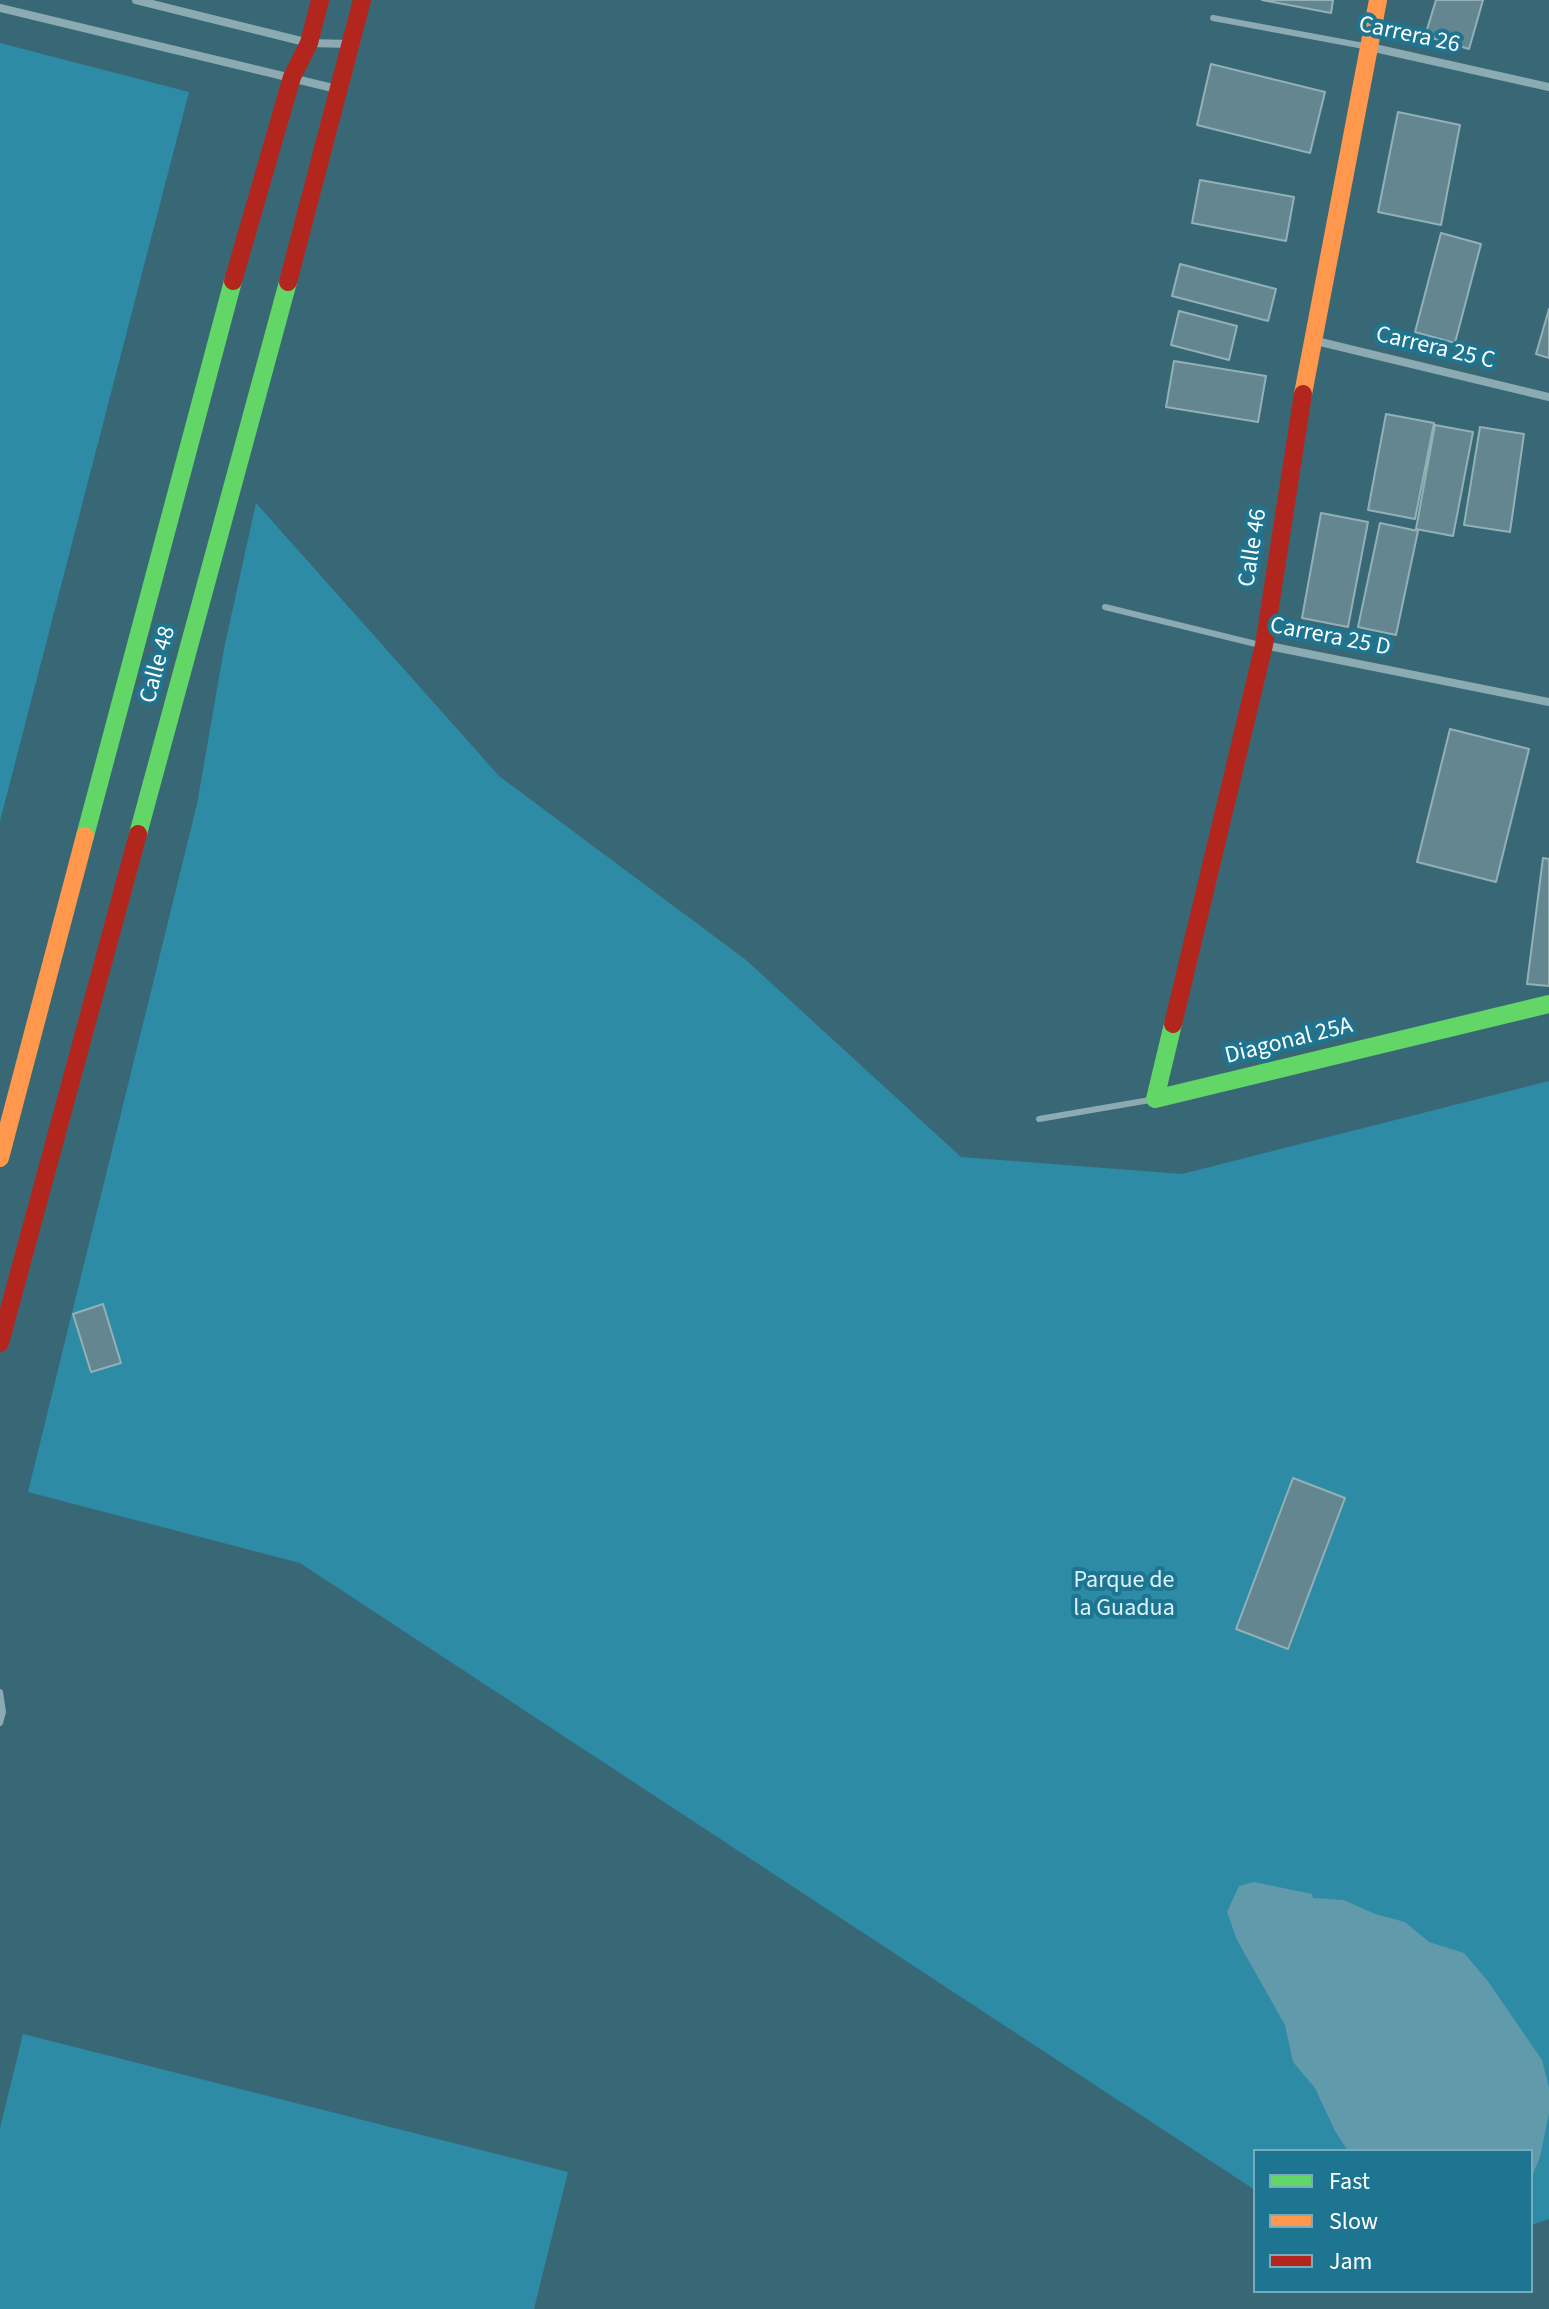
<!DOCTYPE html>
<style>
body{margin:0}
#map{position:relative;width:1549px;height:2309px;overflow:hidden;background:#386876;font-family:"Source Sans 3",sans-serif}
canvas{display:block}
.legend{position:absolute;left:1253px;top:2149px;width:280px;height:144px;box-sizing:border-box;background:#1d7591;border:2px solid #77acbd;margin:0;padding:10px 14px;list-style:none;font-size:24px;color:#fff}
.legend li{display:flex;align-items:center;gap:16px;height:40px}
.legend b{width:40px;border:2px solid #77acbd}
</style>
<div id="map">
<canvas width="1549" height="2309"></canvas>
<ul class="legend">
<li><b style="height:10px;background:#63d668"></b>Fast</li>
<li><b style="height:10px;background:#ff974d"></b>Slow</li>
<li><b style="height:10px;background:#b3261e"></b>Jam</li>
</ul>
</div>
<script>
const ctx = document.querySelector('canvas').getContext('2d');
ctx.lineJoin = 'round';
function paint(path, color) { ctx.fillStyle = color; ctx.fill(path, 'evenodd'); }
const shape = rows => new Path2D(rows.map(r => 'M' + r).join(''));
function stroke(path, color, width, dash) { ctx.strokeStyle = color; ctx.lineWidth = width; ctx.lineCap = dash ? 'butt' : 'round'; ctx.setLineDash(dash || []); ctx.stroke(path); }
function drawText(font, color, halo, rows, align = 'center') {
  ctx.font = font + ' "Source Sans 3",sans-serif'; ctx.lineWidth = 8; ctx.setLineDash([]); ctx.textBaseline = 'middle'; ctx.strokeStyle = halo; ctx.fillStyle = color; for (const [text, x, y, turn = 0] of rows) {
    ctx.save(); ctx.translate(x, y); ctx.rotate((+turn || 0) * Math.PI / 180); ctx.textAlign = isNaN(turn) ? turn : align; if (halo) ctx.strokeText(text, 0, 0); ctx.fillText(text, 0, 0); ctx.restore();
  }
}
paint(shape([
 [0,43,189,92,0,821],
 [256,503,499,776,746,960,961,1157,1182,1174,1549,1081,1549,2219,1531,2225,1531,2151,1255,2151,1255,2190,300,1563,28,1492,197,804,224,649],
 [23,2034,568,2172,534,2309,0,2309,0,2128]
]), '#2e8ba6');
paint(shape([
 [1254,1882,1312,1894,1313,1898,1344,1900,1375,1914,1405,1922,1429,1942,1464,1953,1487,1980,1542,2060,1549,2088,1549,2113,1540,2157,1531,2179,1531,2151,1348,2151,1335,2131,1315,2088,1293,2062,1285,2025,1237,1940,1227,1912,1239,1886]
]), '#619aab');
const building = shape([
 [1262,0,1333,0,1331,13,1262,0],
 [1436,0,1483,0,1469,49,1425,36,1436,0],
 [1211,64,1325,92,1310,153,1197,125,1211,64],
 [1398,112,1460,125,1441,225,1378,212,1398,112],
 [1200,180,1294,197,1286,241,1192,223,1200,180],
 [1441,233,1481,244,1455,343,1415,332,1441,233],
 [1180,264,1276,289,1268,321,1172,296,1180,264],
 [1549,309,1549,358,1536,354,1549,309],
 [1179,311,1237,326,1229,360,1171,345,1179,311],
 [1174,361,1266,376,1258,422,1166,407,1174,361],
 [1386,414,1434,423,1415,519,1368,510,1386,414],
 [1435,425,1473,432,1453,536,1416,529,1435,425],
 [1480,427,1524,434,1510,532,1464,525,1480,427],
 [1321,513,1368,522,1348,627,1302,618,1321,513],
 [1380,523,1418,531,1396,635,1358,627,1380,523],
 [1450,729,1529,749,1496,882,1417,862,1450,729],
 [1543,858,1549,859,1549,986,1527,984,1543,858],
 [103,1304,121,1363,91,1372,73,1314,103,1304],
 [1293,1478,1345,1498,1288,1649,1236,1629,1293,1478]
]);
paint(building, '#638690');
stroke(building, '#94b0b7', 2);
stroke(shape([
 [1213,18,1364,46],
 [1105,607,1260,645],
 [1039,1119,1150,1100],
 [0,1692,3,1712,0,1723]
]), '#8caab2', 6);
stroke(shape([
 [136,0,309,43,350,44],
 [0,8,337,89],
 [1370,47,1549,87],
 [1312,340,1549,397],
 [1264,645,1549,702]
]), '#8caab2', 8);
stroke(shape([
 [138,834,288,282],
 [85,836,233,281],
 [1173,1024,1155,1099,1549,1004]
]), '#63d668', 18);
stroke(shape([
 [1303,394,1378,0],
 [0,1158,85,836]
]), '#ff974d', 18);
stroke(shape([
 [233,281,292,77,309,43,320,0],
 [288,282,362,0],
 [1173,1024,1264,645,1303,394],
 [0,1343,138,834]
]), '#b3261e', 18);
drawText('24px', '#fff', '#1d7591', [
 ["Carrera 26",1409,36,12],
 ["Carrera 25 C",1435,349,13],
 ["Calle 46",1254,548,-81],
 ["Carrera 25 D",1330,638,11],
 ["Calle 48",159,665,-75],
 ["Diagonal 25A",1289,1042,-14]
]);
drawText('24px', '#daf3fb', '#1d7591', [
 ["Parque de",1124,1582],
 ["la Guadua",1124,1610]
]);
</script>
